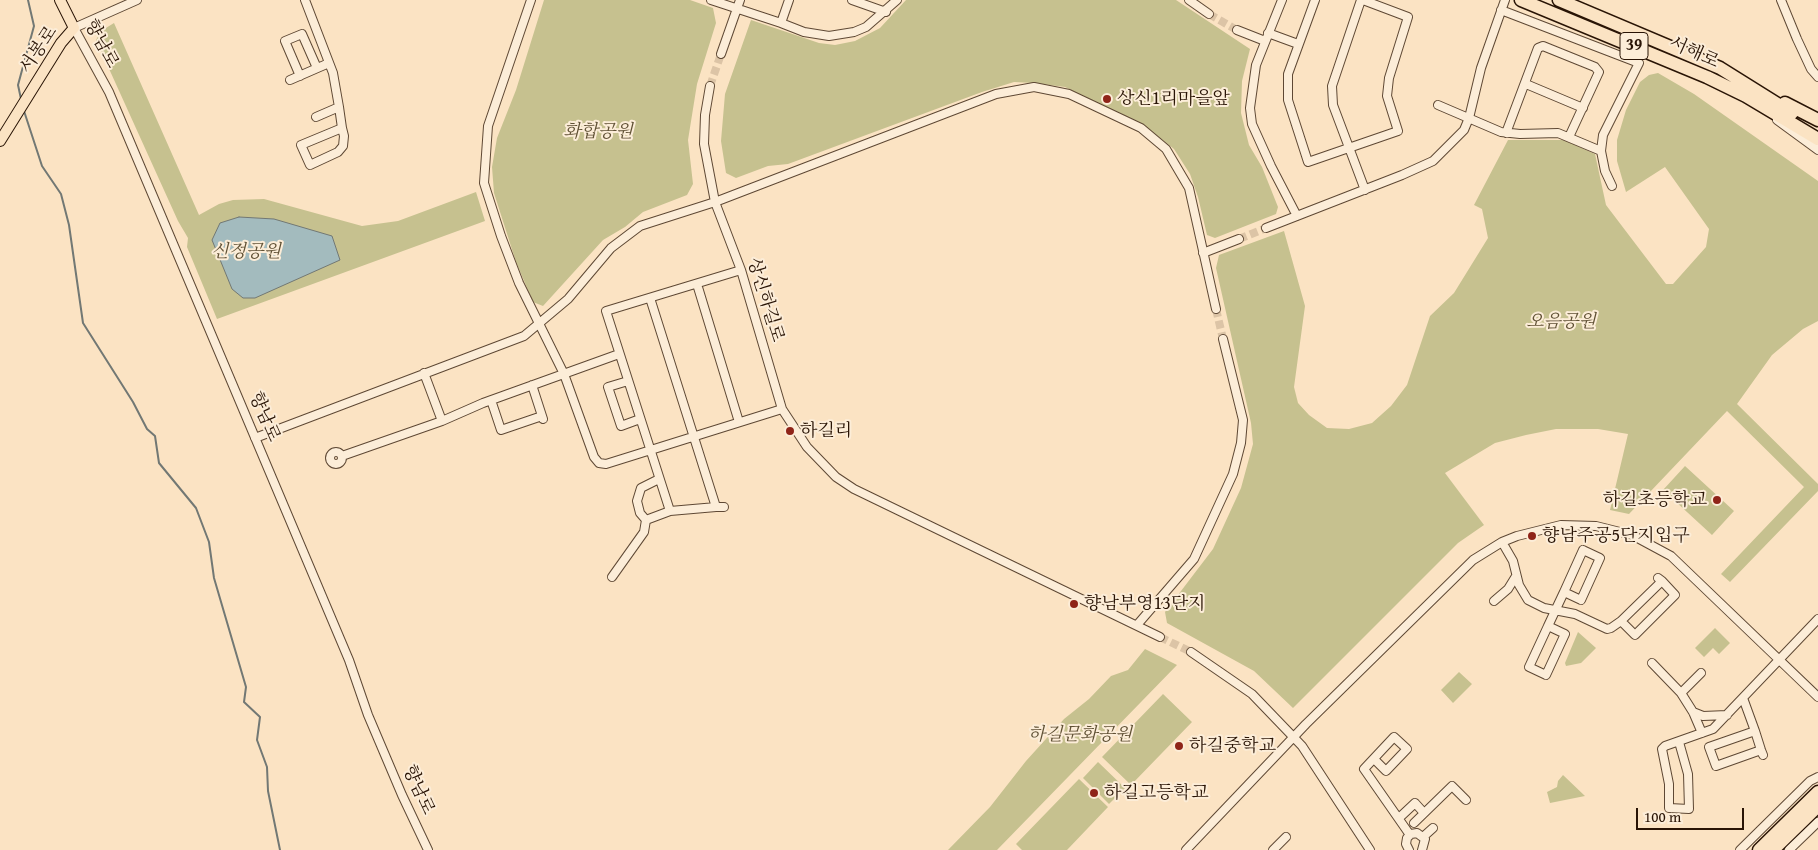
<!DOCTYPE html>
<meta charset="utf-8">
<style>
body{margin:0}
#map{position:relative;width:1818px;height:850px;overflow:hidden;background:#fbe3c3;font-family:"Gentium Book Plus",serif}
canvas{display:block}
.scale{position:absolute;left:1636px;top:808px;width:108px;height:22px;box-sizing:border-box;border:2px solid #291405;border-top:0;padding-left:6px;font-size:15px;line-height:18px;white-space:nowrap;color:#291405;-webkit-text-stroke:4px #fcedd8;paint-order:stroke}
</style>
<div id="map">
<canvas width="1818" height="850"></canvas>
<div class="scale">100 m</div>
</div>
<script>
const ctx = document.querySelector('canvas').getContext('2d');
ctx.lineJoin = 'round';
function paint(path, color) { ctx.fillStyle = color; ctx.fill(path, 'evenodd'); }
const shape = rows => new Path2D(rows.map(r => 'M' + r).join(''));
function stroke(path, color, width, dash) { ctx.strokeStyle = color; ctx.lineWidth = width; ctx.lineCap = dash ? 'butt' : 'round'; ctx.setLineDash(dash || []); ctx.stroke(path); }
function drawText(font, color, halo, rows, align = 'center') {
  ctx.font = font + ' "Gentium Book Plus","Noto Serif KR",serif'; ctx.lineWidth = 4; ctx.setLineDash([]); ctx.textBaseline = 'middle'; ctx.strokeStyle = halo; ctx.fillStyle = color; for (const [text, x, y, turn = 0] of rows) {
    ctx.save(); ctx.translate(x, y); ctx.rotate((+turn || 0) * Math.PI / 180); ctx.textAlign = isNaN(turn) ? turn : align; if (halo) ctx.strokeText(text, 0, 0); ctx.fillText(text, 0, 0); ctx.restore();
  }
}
paint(shape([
 [544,0,690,0,713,8,716,23,697,84,688,140,693,184,687,195,643,212,625,227,603,240,543,306,533,302,516,262,494,193,492,167,497,138,516,90],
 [906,0,1176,0,1250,49,1242,81,1241,113,1249,145,1262,167,1278,207,1276,214,1215,238,1207,235,1198,197,1190,174,1174,149,1146,127,1065,87,1034,83,1014,82,982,92,788,164,768,166,736,178,726,173,721,141,725,94,751,20,819,43,835,45,855,41,880,28],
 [114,23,199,215,219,204,233,200,264,199,362,226,398,221,476,192,485,221,217,319,187,247,188,238,178,221,96,40,101,31],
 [1658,73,1694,94,1818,181,1818,321,1803,329,1772,355,1737,404,1818,484,1818,491,1730,582,1721,574,1804,487,1727,411,1629,514,1610,510,1628,434,1598,429,1556,429,1526,435,1495,443,1445,473,1484,525,1458,543,1293,708,1254,671,1167,623,1165,612,1213,549,1241,488,1253,444,1251,423,1216,268,1219,255,1284,231,1305,306,1294,387,1298,403,1309,415,1327,428,1349,429,1372,423,1391,406,1407,385,1430,316,1454,293,1488,238,1482,209,1474,205,1508,140,1564,140,1595,154,1606,205,1666,284,1673,284,1706,247,1709,229,1665,167,1626,192,1617,161,1617,140,1626,110,1640,82,1649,75],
 [1685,466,1734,511,1712,535,1663,490],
 [1715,628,1730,643,1719,654,1713,648,1704,657,1695,648],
 [1578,632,1596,648,1581,663,1566,666,1565,663],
 [1145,649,1177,665,997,850,948,850,990,807,1026,761,1064,719,1089,699,1111,676,1128,670],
 [1459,672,1472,684,1453,703,1441,690],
 [1163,694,1192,722,1131,785,1102,757],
 [1098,762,1125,788,1109,804,1083,778],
 [1563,775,1585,796,1550,803,1547,792,1557,787,1558,781],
 [1079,779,1108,807,1067,850,1022,850,1016,844]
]), '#c6c18f');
const water = shape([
 [239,217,274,219,332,236,340,260,255,298,243,298,232,289,212,240,220,223,239,217]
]);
paint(water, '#a3bbbe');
stroke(water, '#727874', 1);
stroke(shape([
 [21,99,18,85,34,26,28,0],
 [24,111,42,166,61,194,69,225,83,323,133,402,147,429,155,436,159,463,196,508,209,542,214,578,246,687,244,702,260,717,257,740,267,767,268,791,280,850]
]), '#727874', 2);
stroke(shape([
 [1209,14,1237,30],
 [710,86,721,54],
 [1239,239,1266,228],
 [1216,309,1223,339],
 [1160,637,1191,652]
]), '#dcc4a6', 8, [8, 4]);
const minor = shape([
 [137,0,74,28,109,92,349,660,368,715,402,795,428,850],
 [305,0,333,73,339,107,342,128,344,136,343,146,338,152,310,165,301,145,342,128],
 [531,0,488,126,484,183,501,236,519,283,564,374,594,457,599,463,606,464,782,409],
 [711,0,781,23],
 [789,0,781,23,804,32,829,36,854,32,866,27,897,0],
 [852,0,886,12],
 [1189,0,1209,14],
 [1282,0,1256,65,1250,108,1252,124,1271,166,1297,216],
 [1315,0,1288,74,1288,100,1308,162,1398,131,1387,96,1389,78,1408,17,1363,0],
 [1361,0,1332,86,1333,105,1365,190],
 [1781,0,1797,39,1811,69,1818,77],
 [1237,30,1265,41],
 [1268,33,1298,44],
 [721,54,740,0],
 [300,76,285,41,302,34,317,68],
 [290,80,329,63],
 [1526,84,1583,108],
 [710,86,705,115,704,144,715,202,741,270,782,409,807,447,836,477,854,489,1160,637],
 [1438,105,1501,132,1520,134,1558,133,1601,151,1603,135,1639,63,1501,10],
 [316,117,339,107],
 [1777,120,1818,150],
 [1506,133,1538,48,1543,46,1595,67,1599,72,1569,137],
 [1601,151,1605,171,1612,186],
 [1266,228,1402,175,1433,161,1464,130,1469,118,1481,68,1505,0],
 [1203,253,1239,239],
 [697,284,739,422],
 [650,298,716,507,724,507],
 [424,373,442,421],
 [628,381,608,387,621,426,640,419],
 [532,385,543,419],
 [491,400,501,430,542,416],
 [255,438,524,336,568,299,611,248,640,226,715,202,996,94,1034,87,1069,94,1141,128,1166,149,1189,188,1216,309],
 '330 458a6 6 0 1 1 12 0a6 6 0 1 1-12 0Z',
 [342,456,442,421,483,403,619,354],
 [659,479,641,488,637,501,640,513,646,520,670,511],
 [716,507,670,511,606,311,741,270],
 [1502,542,1513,561,1519,585,1528,600,1544,608,1575,614,1607,629,1611,628,1621,621],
 [1583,550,1600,558,1581,600,1564,592,1583,550],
 [612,577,644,532,646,520],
 [1658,578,1662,581,1675,595,1635,635,1621,621,1662,581],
 [1494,601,1508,589,1516,576],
 [1137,625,1194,559,1233,474,1241,443,1243,420,1223,339],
 [1548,626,1565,634,1546,675,1529,667,1548,626],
 [1548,626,1564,592],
 [1191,652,1252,694,1302,746,1370,850],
 [1652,663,1681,693,1693,712,1702,733],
 [1681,693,1701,673],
 [1743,698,1755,731],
 [1693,712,1703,716,1727,715],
 [1679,742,1688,774,1689,809,1669,808,1669,784,1662,749,1665,746,1713,729,1818,619],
 [1761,750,1716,766,1709,747,1755,731,1761,750,1763,755],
 [1374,759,1386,771,1407,749,1394,737,1364,769,1410,835],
 [1399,818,1415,803,1424,813],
 [1414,823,1452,786,1466,800],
 [1423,837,1433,828],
 [1186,850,1306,724,1473,560,1502,542,1517,536,1561,525,1596,526,1632,535,1671,556,1818,697],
 [1273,850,1286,837],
 [1409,850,1406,844,1407,838,1411,834,1417,833,1425,839,1422,850],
 [1740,850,1810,781,1818,777],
 [1789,850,1818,822]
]);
const major = shape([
 [0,141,61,43,74,28,60,0]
]);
const highway = shape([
 [1521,0,1707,77,1746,96,1818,139],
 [1559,0,1720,68,1792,113],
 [1785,103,1818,120],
 [1759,850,1818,792],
 [1773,850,1818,806]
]);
stroke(minor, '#5e4834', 10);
stroke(major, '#291405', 12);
stroke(highway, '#291405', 15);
stroke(minor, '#fcedd8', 8);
stroke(major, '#fbe3c3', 10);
stroke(highway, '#fbe3c3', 12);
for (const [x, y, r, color] of [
 [1107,99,5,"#8f2418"],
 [790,431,5,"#8f2418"],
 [1717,500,5,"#8f2418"],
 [1532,536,5,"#8f2418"],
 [1074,604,5,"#8f2418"],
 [1179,746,5,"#8f2418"],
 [1094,793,5,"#8f2418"]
]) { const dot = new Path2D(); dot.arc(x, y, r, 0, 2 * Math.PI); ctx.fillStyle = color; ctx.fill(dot); stroke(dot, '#fcedd8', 2); }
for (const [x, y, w] of [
 [1634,46,28]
]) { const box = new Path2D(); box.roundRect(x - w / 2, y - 13.5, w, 27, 4); ctx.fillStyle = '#fcedd8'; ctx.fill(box); stroke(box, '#291405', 1); }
drawText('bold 16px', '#291405', null, [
 ["39",1634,46]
]);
drawText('18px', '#291405', '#fcedd8', [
 ["향남로",101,44,62],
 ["서봉로",39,50,-56],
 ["서해로",1694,53,24],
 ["상신하길로",765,300,73],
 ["향남로",264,417,67],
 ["향남로",418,790,66]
]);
drawText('18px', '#291405', '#fcedd8', [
 ["상신1리마을앞",1117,99],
 ["하길리",800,431],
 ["하길초등학교",1707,500,"right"],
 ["향남주공5단지입구",1542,536],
 ["향남부영13단지",1084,604],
 ["하길중학교",1189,746],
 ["하길고등학교",1104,793]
], 'left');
drawText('italic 18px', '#605135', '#fcedd8', [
 ["화합공원",598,132],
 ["신정공원",246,252],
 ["오음공원",1561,322],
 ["하길문화공원",1080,735]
]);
</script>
